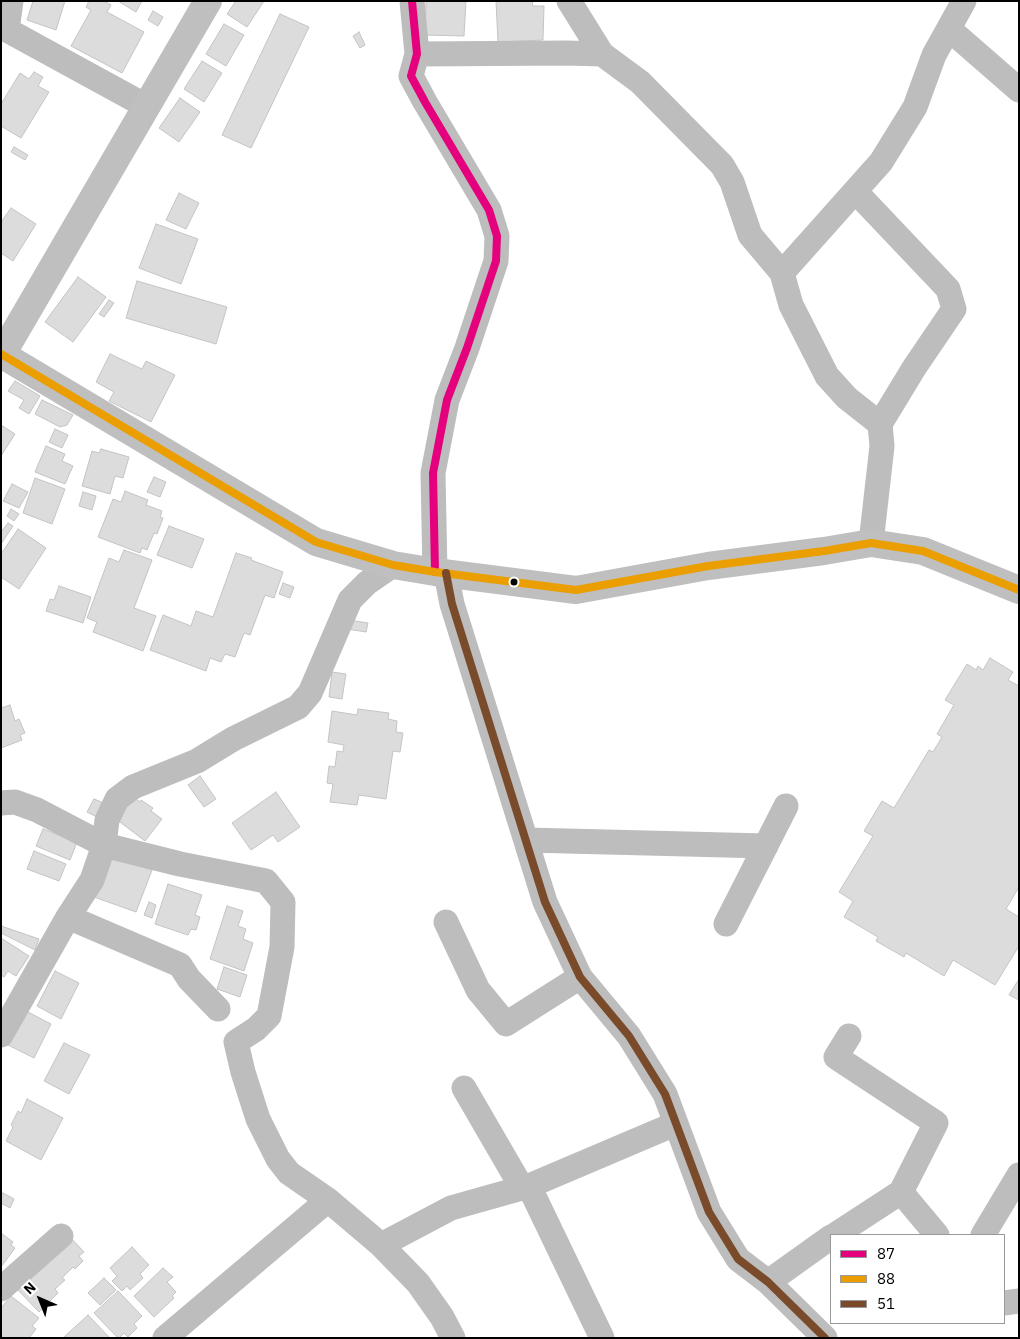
<!DOCTYPE html>
<style>
body{margin:0}
#map{position:relative;width:1020px;height:1339px;overflow:hidden;background:#fff;font-family:"IBM Plex Sans",sans-serif}
canvas{display:block}
.frame{position:absolute;inset:0;border:2px solid #000;pointer-events:none}
.legend{position:absolute;left:830px;top:1234px;width:175px;height:90px;box-sizing:border-box;background:#fff;border:1px solid #999;margin:0;padding:6px 9px;list-style:none;font-size:15px;color:#000}
.legend li{display:flex;align-items:center;gap:10px;height:25px}
.legend b{width:25px;border:1px solid #999}
.north{position:absolute;left:15px;top:1274px;width:50px;height:50px;-webkit-text-stroke:4px #fff;paint-order:stroke;rotate:316deg;font-size:14px;font-weight:700;line-height:20px;text-align:center;color:#000}
.north::after{content:'';display:block;margin:auto;width:18px;height:22px;background:#000;clip-path:polygon(50% 0,100% 100%,50% 72%,0 100%)}
</style>
<div id="map">
<canvas width="1020" height="1339"></canvas>
<div class="frame"></div>
<ul class="legend">
<li><b style="height:6px;background:#e5007d"></b>87</li>
<li><b style="height:6px;background:#eb9e00"></b>88</li>
<li><b style="height:6px;background:#7a4b2a"></b>51</li>
</ul>
<div class="north">N</div>
</div>
<script>
const ctx = document.querySelector('canvas').getContext('2d');
ctx.lineJoin = 'round';
function paint(path, color) { ctx.fillStyle = color; ctx.fill(path, 'evenodd'); }
const shape = rows => new Path2D(rows.map(r => 'M' + r).join(''));
function stroke(path, color, width, dash) { ctx.strokeStyle = color; ctx.lineWidth = width; ctx.lineCap = dash ? 'butt' : 'round'; ctx.setLineDash(dash || []); ctx.stroke(path); }
const building = shape([
 [33,1,65,1,56,30,27,20,33,1],
 [89,1,104,1,111,5,107,12,144,32,122,73,71,46,91,10,86,7,89,1],
 [118,1,142,1,136,12,118,1],
 [236,1,264,1,247,27,227,14,236,1],
 [426,1,466,1,464,36,425,35,426,1],
 [496,1,532,1,533,6,544,6,543,40,498,42,496,1],
 [153,11,163,17,158,26,148,20,153,11],
 [280,14,309,27,251,148,222,135,280,14],
 [224,24,244,35,226,66,206,54,224,24],
 [359,32,365,45,360,48,353,36,359,32],
 [202,61,222,73,204,102,184,89,202,61],
 [34,72,43,77,38,86,49,92,21,138,1,126,1,104,20,73,29,79,34,72],
 [180,98,200,112,179,142,159,128,180,98],
 [14,147,28,155,25,160,11,152,14,147],
 [179,193,199,203,186,229,166,220,179,193],
 [11,208,36,224,13,261,1,253,1,222,11,208],
 [156,224,198,239,181,284,139,268,156,224],
 [78,277,106,297,73,342,45,322,78,277],
 [137,281,227,307,216,344,126,318,137,281],
 [109,300,114,303,104,317,99,314,109,300],
 [110,354,142,369,146,361,175,375,151,422,109,401,114,392,96,382,110,354],
 [15,381,40,396,29,414,19,408,24,400,8,391,15,381],
 [42,400,73,415,67,425,60,427,35,414,42,400],
 [1,425,15,434,1,456,1,425],
 [55,429,68,435,62,448,49,442,55,429],
 [46,446,65,454,62,461,73,466,65,484,35,472,46,446],
 [101,449,129,457,123,478,115,476,110,494,82,486,92,451,99,453,101,449],
 [154,477,166,482,160,497,147,492,154,477],
 [35,478,65,489,52,524,23,513,35,478],
 [12,484,28,492,19,508,3,501,12,484],
 [125,491,148,500,146,505,162,511,160,517,163,518,157,534,154,533,147,550,142,548,140,553,98,537,113,499,121,502,125,491],
 [83,492,96,496,92,510,79,506,83,492],
 [11,509,19,514,14,521,7,516,11,509],
 [8,523,13,526,1,544,1,532,8,523],
 [169,526,204,539,192,568,157,555,169,526],
 [18,529,46,548,19,589,1,577,1,554,18,529],
 [124,550,152,560,134,608,156,616,143,651,93,632,97,622,87,618,109,558,119,562,124,550],
 [236,553,252,558,251,560,283,572,274,598,265,595,250,635,244,633,235,657,225,654,221,662,210,658,206,671,150,650,163,615,191,626,196,611,213,617,236,553],
 [283,583,294,587,290,598,279,594,283,583],
 [59,586,91,597,83,623,46,611,50,599,54,600,59,586],
 [349,620,368,623,366,632,347,629,349,620],
 [990,658,1013,672,1008,680,1019,686,1019,887,1006,909,1019,917,1019,946,995,985,953,960,944,976,906,953,904,957,876,941,878,937,844,917,853,901,839,892,873,836,864,831,882,801,894,808,929,750,933,752,942,737,937,734,954,705,945,700,967,664,976,670,978,666,983,670,990,658],
 [332,672,346,674,342,699,329,697,332,672],
 [10,705,15,721,19,719,25,733,20,735,22,740,1,748,1,708,10,705],
 [358,709,389,713,388,719,397,721,396,732,403,733,400,752,393,751,386,799,359,795,357,805,330,802,333,784,327,783,329,766,335,767,337,751,343,752,344,745,328,742,332,711,357,715,358,709],
 [200,776,216,799,204,807,188,785,200,776],
 [276,792,300,827,278,842,273,835,251,850,232,823,276,792],
 [133,797,140,802,141,800,153,808,151,811,162,819,145,841,116,819,133,797],
 [94,799,104,803,97,817,87,812,94,799],
 [43,829,77,842,70,860,36,846,43,829],
 [34,851,66,864,59,881,27,869,34,851],
 [109,855,152,870,136,912,94,897,109,855],
 [168,884,202,895,195,915,200,917,196,930,191,929,188,935,155,924,168,884],
 [149,902,156,905,152,918,144,915,149,902],
 [227,906,243,911,238,926,246,929,243,939,253,943,244,971,210,959,227,906],
 [1,926,39,939,35,950,1,933,1,926],
 [1,938,29,956,16,976,8,971,4,977,1,975,1,938],
 [224,967,247,975,240,997,217,989,224,967],
 [55,971,79,983,61,1019,37,1006,55,971],
 [1019,979,1019,1000,1009,995,1019,979],
 [26,1011,51,1024,34,1058,8,1045,26,1011],
 [64,1043,90,1055,69,1094,44,1081,64,1043],
 [27,1099,63,1118,41,1160,6,1141,13,1127,11,1125,18,1111,21,1113,27,1099],
 [3,1193,14,1199,10,1208,1,1203,1,1196,3,1193],
 [1,1233,13,1242,11,1245,15,1248,1,1267,1,1233],
 [71,1238,84,1252,79,1256,83,1261,75,1269,73,1267,62,1278,65,1280,55,1289,58,1293,39,1312,18,1290,71,1238],
 [132,1247,149,1265,140,1274,143,1278,130,1290,127,1286,122,1291,112,1281,117,1276,110,1268,132,1247],
 [163,1268,173,1277,167,1282,176,1292,172,1296,174,1298,154,1317,134,1296,163,1268],
 [104,1278,116,1290,100,1305,88,1293,104,1278],
 [118,1291,142,1316,134,1324,137,1328,128,1337,124,1333,119,1338,118,1338,94,1313,118,1291],
 [11,1296,39,1318,32,1326,36,1329,29,1338,4,1338,1,1336,1,1308,11,1296],
 [88,1315,110,1338,63,1338,88,1315]
]);
paint(building, '#dcdcdc');
stroke(building, '#c4c4c4', 1);
stroke(shape([
 [11,1,7,30,146,106],
 [412,1,417,54,411,76,425,102,489,210,497,236,496,261,467,348,447,400,433,473,435,572],
 [569,1,602,54],
 [949,29,1019,90],
 [417,54,567,53,602,54,640,82,722,165,732,182,750,235,782,273,791,305,827,376,847,398,880,424,882,446,871,543],
 [855,191,948,289,954,309,914,368,880,424],
 [782,273,881,162,915,107,934,55,964,1],
 [446,573,452,604,545,902,580,977,629,1036,665,1094,709,1212,738,1259,768,1282,825,1338],
 [1,803,15,802,37,810,104,845,107,820,117,799,133,787,197,761,233,739,298,707,310,693,350,600,367,583,393,565],
 [527,840,766,846],
 [68,917,180,965,189,979,218,1009],
 [446,922,478,990,506,1024,580,977],
 [726,924,786,806],
 [1,1035,68,917,92,880,104,845,180,864,266,881,283,902,282,947,269,1016,256,1029,236,1042,243,1072,258,1119,278,1159,289,1173,328,1200,381,1245,418,1283,442,1317,453,1338],
 [464,1088,522,1188],
 [529,1186,602,1338],
 [901,1192,937,1235],
 [835,1235,901,1192,936,1123,836,1057,849,1036],
 [983,1235,1019,1175],
 [381,1245,451,1208,529,1186,675,1124],
 [768,1282,831,1237],
 [1,1289,61,1236],
 [1004,1303,1019,1301],
 [165,1338,328,1200]
]), '#bdbdbd', 25);
stroke(shape([
 [1,354,316,542,393,565,435,572,576,590,708,566,824,551,871,543,923,551,1019,590],
 [1,356,208,1]
]), '#bfbfbf', 28);
stroke(shape([
 [412,1,417,54,411,76,425,102,489,210,497,236,496,261,467,348,447,400,433,473,435,572]
]), '#e5007d', 8);
stroke(shape([
 [1,354,316,542,393,565,435,572,576,590,708,566,824,551,871,543,923,551,1019,590]
]), '#eb9e00', 8);
stroke(shape([
 [446,573,452,604,545,902,580,977,629,1036,665,1094,709,1212,738,1259,768,1282,825,1338]
]), '#7a4b2a', 8);
for (const [x, y, r, color] of [
 [514,582,4.5,"#000"]
]) { const dot = new Path2D(); dot.arc(x, y, r, 0, 2 * Math.PI); ctx.fillStyle = color; ctx.fill(dot); stroke(dot, '#fff', 2); }
</script>
